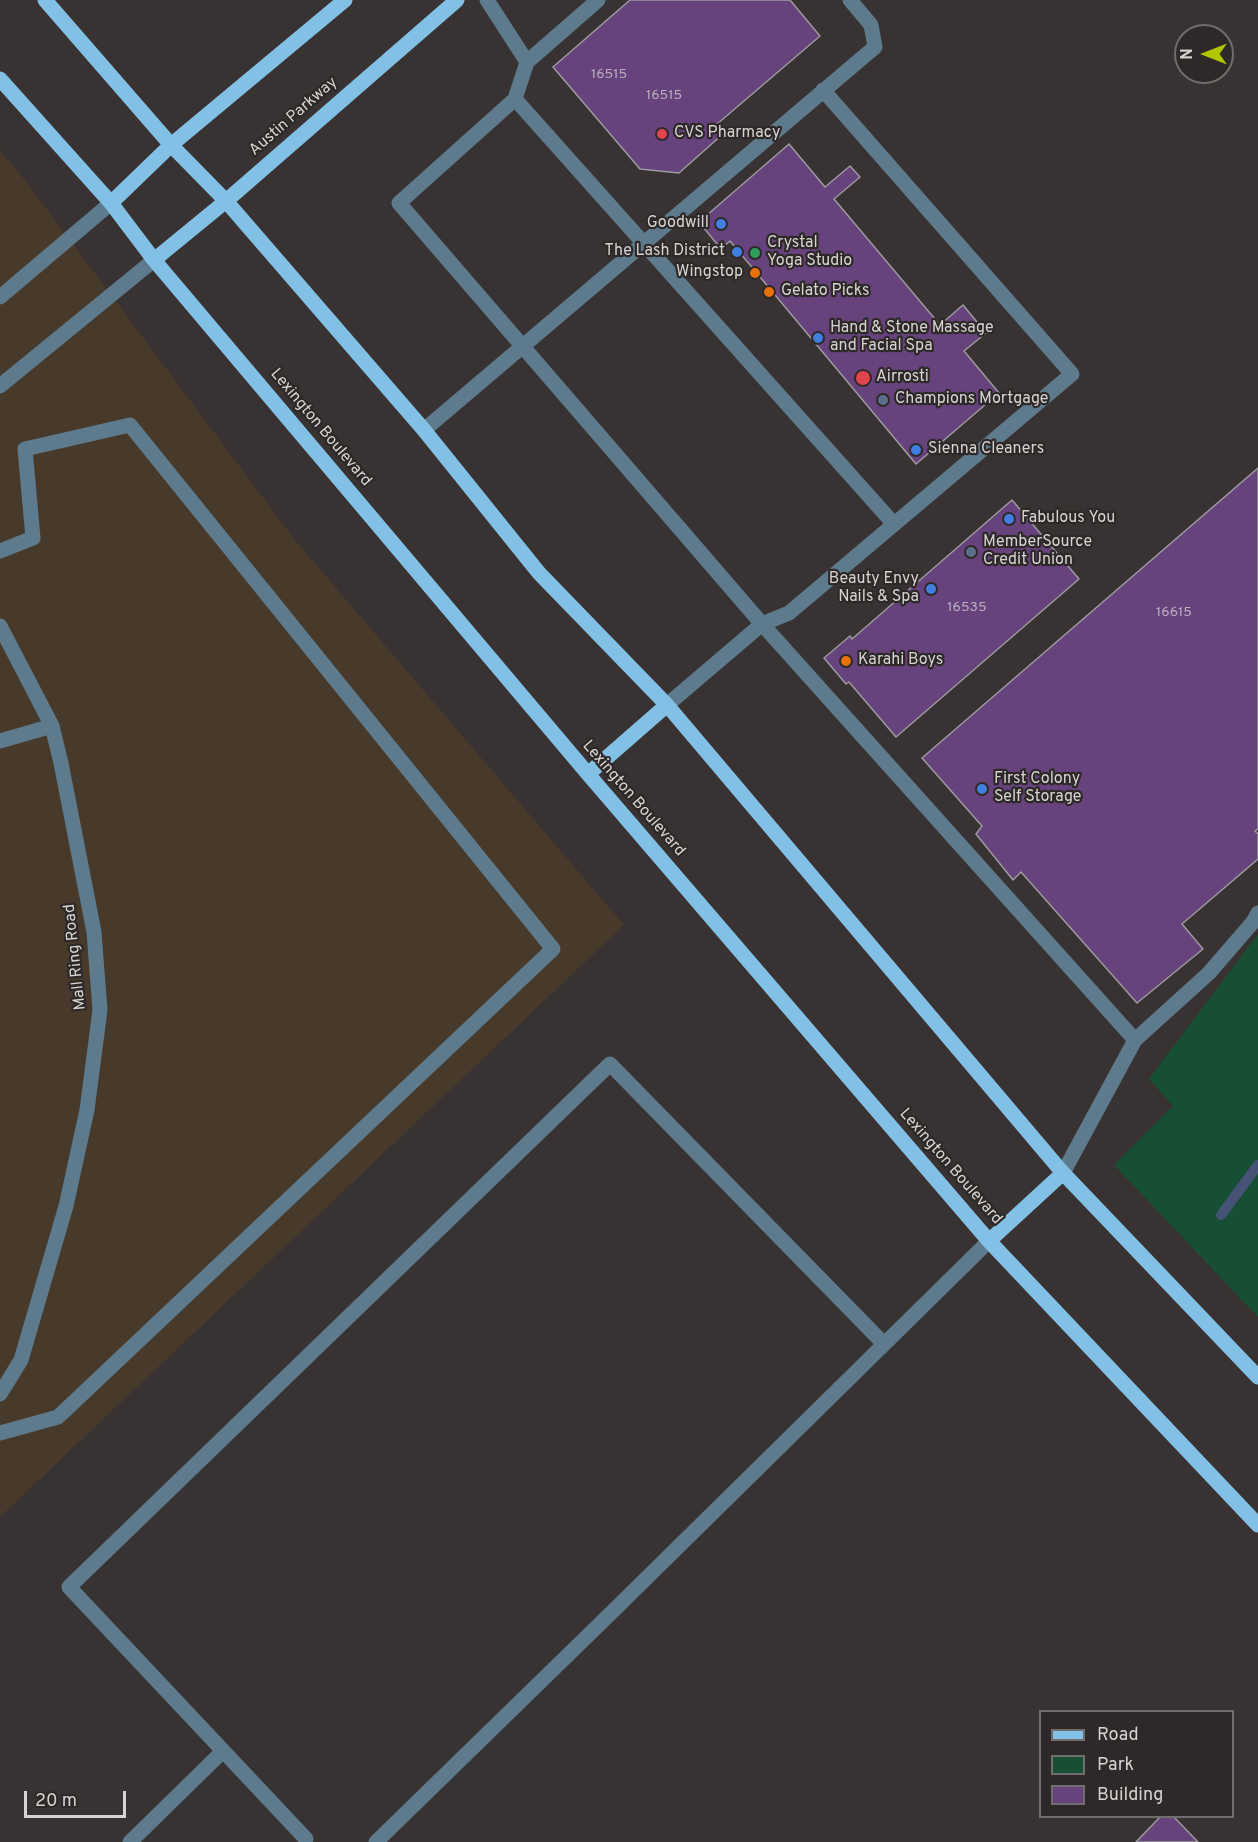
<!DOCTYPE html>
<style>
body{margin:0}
#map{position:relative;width:1258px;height:1842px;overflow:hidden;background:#383332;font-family:Overpass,sans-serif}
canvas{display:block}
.legend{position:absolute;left:1039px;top:1710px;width:195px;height:108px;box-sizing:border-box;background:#2e2928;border:2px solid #716d6c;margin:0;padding:8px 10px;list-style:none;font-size:18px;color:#d6d3d2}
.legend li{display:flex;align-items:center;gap:12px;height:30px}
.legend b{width:30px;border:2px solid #716d6c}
.north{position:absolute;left:1174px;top:24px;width:60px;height:60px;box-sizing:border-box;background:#2e2928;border:2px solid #716d6c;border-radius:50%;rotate:270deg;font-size:16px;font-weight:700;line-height:24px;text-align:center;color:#d6d3d2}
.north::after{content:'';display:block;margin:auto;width:21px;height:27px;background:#b1c500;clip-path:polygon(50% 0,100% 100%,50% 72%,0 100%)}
.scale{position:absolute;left:24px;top:1791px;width:102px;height:27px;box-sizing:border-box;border:3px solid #d6d3d2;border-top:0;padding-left:8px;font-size:18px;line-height:21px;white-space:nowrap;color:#d6d3d2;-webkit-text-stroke:4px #2e2928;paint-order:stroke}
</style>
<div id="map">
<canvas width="1258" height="1842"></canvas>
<ul class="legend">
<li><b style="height:8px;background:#82c0e5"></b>Road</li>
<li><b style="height:16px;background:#174f35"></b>Park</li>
<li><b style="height:16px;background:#66437c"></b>Building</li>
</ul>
<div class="north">N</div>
<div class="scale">20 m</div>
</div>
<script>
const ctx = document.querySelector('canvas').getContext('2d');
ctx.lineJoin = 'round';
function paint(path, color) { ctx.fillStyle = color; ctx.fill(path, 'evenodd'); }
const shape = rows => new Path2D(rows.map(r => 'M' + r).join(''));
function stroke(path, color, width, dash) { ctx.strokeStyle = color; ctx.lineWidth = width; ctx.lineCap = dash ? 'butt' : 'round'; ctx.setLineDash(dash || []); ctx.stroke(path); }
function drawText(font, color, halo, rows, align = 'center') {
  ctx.font = font + ' Overpass,sans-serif'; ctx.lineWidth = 4.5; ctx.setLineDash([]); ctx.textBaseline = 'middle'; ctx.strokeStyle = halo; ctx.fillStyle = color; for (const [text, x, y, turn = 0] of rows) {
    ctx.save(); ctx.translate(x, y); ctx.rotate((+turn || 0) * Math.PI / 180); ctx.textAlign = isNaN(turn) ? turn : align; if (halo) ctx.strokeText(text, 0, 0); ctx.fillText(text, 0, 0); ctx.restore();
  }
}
paint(shape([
 [0,150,28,184,295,540,624,925,0,1517]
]), '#473a2b');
paint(shape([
 [1258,934,1258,1317,1114,1165,1173,1106,1149,1079]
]), '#174f35');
stroke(shape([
 [1221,1215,1258,1165]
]), '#465276', 10);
const building = shape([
 [630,0,790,0,820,36,716,125,724,133,679,173,640,169,553,67,630,0],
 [789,144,825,187,850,166,860,177,834,199,940,325,963,305,986,333,964,351,999,393,916,464,730,241,721,249,699,222,789,144],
 [1258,468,1258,829,1255,831,1258,834,1258,859,1182,924,1203,949,1137,1003,1021,872,1013,880,976,834,982,826,922,758,1258,468],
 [1012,500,1079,579,896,737,849,682,846,684,824,658,850,636,852,639,1012,500],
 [1161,1816,1173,1816,1198,1842,1136,1842,1161,1816]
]);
paint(building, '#66437c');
stroke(building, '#9d9a9f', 1.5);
stroke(shape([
 [487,0,527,62],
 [598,0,527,62,515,99,893,523],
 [515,99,399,203,762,624,1135,1040],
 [0,297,111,203],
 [0,386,154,260],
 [424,430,875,47,871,25,850,0],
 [0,551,33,538,25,449,130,425,553,949,58,1417,0,1433],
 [0,626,52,726,61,763,94,932,100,1010,87,1110,66,1206,21,1360,0,1394],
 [667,705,762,624,789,613,1072,374,823,90],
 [0,741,52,726],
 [1063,1173,1135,1040,1209,973,1253,922,1258,913],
 [306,1839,69,1587,610,1064,884,1344],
 [130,1842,223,1751],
 [376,1842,611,1613,989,1241]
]), '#5d7b8d', 15);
stroke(shape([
 [45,0,171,145,226,201,290,275,424,430,539,573,667,705,1063,1173,1258,1377],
 [0,79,111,203,154,260,588,774,989,1241,1258,1525],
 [111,203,171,145,345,0],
 [154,260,226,201,457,0],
 [588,774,667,705],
 [989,1241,1063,1173]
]), '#82c0e5', 15);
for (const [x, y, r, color] of [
 [662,134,6,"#e0444e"],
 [721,224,6,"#3f7fe0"],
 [737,252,6,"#3f7fe0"],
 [755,253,6,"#2e9e5b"],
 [755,273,6,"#e8710a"],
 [769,292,6,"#e8710a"],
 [818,338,6,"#3f7fe0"],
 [863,378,8,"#e0444e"],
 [883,400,6,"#5c6f8a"],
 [916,450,6,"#3f7fe0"],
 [1009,519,6,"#3f7fe0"],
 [971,552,6,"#5c6f8a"],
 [931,589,6,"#3f7fe0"],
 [846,661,6,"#e8710a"],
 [982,789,6,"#3f7fe0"]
]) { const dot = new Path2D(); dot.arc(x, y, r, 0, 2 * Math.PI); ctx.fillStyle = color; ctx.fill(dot); stroke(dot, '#2e2928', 2); }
drawText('14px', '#baafbc', null, [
 ["16515",609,75],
 ["16515",664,96],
 ["16535",967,608],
 ["16615",1174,613]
]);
drawText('16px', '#d6d3d2', '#2e2928', [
 ["Austin Parkway",294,117,-41],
 ["Lexington Boulevard",320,428,50],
 ["Lexington Boulevard",633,799,49],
 ["Mall Ring Road",76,957,-96],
 ["Lexington Boulevard",950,1167,49]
]);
drawText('16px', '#d6d3d2', '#2e2928', [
 ["CVS Pharmacy",674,134],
 ["Goodwill",709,224,"right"],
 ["Crystal",767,244],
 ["Yoga Studio",767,262],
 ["The Lash District",725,252,"right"],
 ["Wingstop",743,273,"right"],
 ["Gelato Picks",781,292],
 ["Hand & Stone Massage",830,329],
 ["and Facial Spa",830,347],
 ["Airrosti",876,378],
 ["Champions Mortgage",895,400],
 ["Sienna Cleaners",928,450],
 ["Fabulous You",1021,519],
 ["MemberSource",983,543],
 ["Credit Union",983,561],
 ["Beauty Envy",919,580,"right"],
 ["Nails & Spa",919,598,"right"],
 ["Karahi Boys",858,661],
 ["First Colony",994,780],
 ["Self Storage",994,798]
], 'left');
</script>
